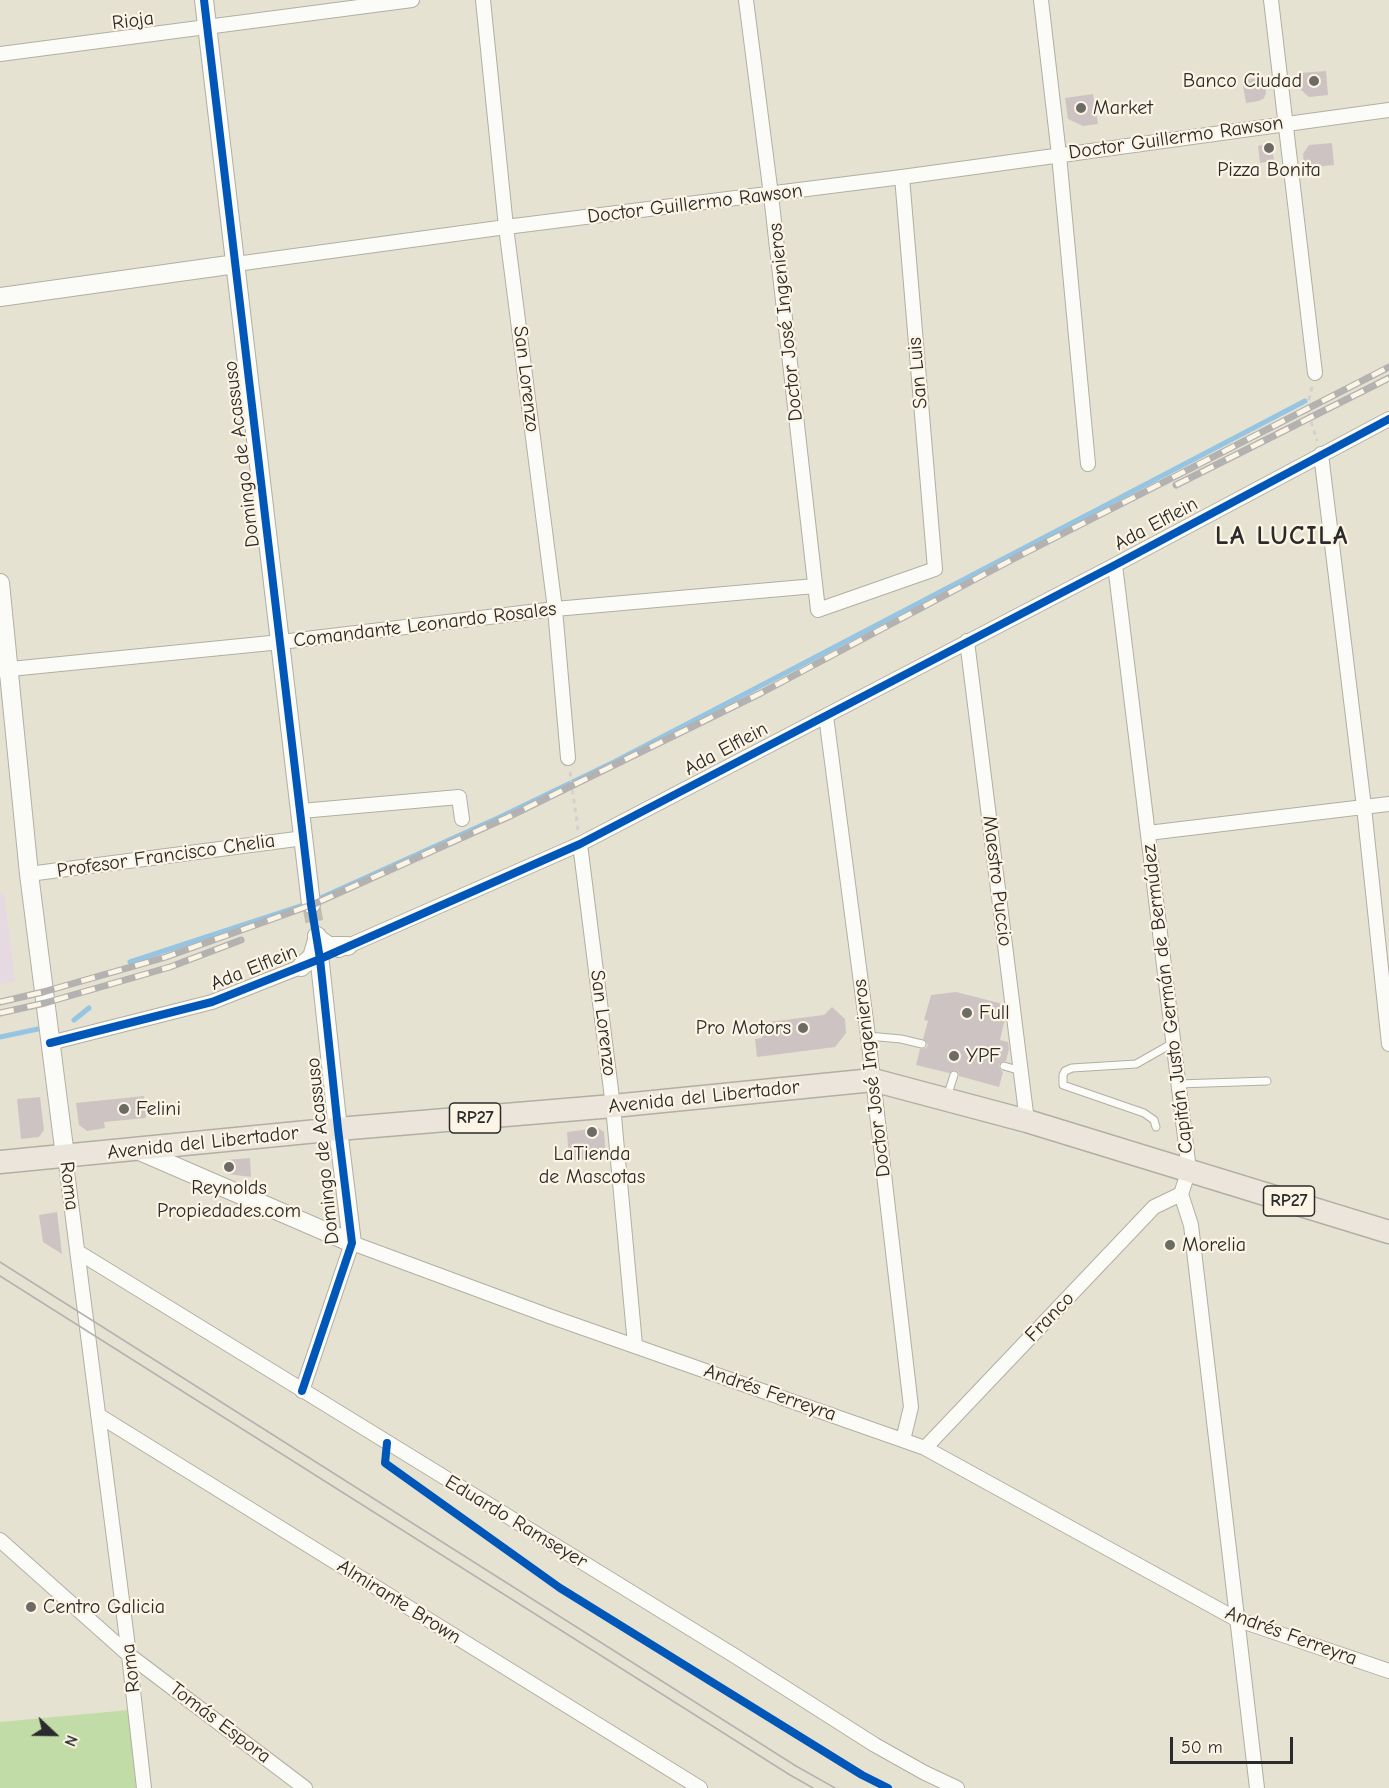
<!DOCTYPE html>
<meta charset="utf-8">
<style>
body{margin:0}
#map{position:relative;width:1389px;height:1788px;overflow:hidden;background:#e6e2d1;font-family:"Comic Neue",sans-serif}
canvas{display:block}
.north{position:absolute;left:24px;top:1704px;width:60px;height:60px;-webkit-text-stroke:4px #fcf5e5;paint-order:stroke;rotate:112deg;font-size:16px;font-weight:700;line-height:24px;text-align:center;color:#2b2b2b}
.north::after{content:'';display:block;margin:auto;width:21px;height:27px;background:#2b2b2b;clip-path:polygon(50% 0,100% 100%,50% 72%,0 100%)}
.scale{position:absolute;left:1170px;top:1737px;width:123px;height:27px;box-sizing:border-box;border:3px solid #2b2b2b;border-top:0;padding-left:8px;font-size:18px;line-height:21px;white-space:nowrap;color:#2b2b2b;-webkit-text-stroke:4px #fcf5e5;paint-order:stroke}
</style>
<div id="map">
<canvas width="1389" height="1788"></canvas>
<div class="north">N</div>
<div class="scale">50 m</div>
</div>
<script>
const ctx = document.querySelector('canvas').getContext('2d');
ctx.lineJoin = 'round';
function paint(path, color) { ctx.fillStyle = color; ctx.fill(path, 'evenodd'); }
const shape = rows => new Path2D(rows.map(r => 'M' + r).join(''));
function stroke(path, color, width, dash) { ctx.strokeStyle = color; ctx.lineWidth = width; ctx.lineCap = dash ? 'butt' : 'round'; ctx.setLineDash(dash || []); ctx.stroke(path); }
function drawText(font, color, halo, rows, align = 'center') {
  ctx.font = font + ' "Comic Neue",sans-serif'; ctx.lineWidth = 4.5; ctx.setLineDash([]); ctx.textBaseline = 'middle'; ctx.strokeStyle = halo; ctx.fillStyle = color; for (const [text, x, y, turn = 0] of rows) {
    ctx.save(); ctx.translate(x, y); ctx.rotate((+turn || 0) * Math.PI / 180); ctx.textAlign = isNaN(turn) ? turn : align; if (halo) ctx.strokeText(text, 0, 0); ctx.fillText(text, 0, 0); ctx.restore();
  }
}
paint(shape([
 [0,893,4,893,15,982,0,984]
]), '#e7d9e1');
paint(shape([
 [129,1710,136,1788,0,1788,0,1722]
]), '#c2dca8');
stroke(shape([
 [130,962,307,904,500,817,614,762,785,673,1305,401],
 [74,1020,89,1008],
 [0,1037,38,1029]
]), '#95c5e2', 5);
paint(shape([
 [1326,71,1328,95,1309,97,1301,90,1299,73],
 [1264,77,1266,93,1264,98,1259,101,1246,103,1242,80],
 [1093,94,1098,124,1083,126,1068,119,1065,98],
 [1332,143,1334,165,1304,168,1303,154,1309,145],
 [1267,144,1272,148,1274,161,1260,163,1258,146],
 [956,992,1003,1004,1005,1019,1000,1040,1008,1042,1009,1049,1006,1061,1001,1062,999,1065,1000,1069,1003,1072,999,1087,959,1076,958,1072,955,1070,949,1073,916,1065,920,1049,926,1048,928,1045,923,1039,928,1021,924,1020,931,995],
 [832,1007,845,1019,846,1033,835,1047,757,1057,755,1039,762,1038,760,1023,824,1015],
 [144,1096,146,1118,104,1122,105,1128,87,1131,79,1125,76,1103],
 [40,1097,44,1130,39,1137,21,1139,17,1099],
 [598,1128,604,1132,606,1158,569,1161,567,1132],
 [250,1158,251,1177,227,1174,226,1160],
 [57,1212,62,1254,43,1242,39,1215]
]), '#cec3c3');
stroke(shape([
 [311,904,317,936]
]), '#c1bdb0', 18, [18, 9]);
const service = shape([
 [868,1036,901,1039,922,1044],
 [1004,1066,1021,1071],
 [1178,1084,1267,1081],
 [947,1097,954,1075],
 [1156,1127,1154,1120,1144,1113,1063,1085,1063,1075,1065,1071,1072,1068,1136,1064,1173,1043]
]);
const minor = shape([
 [483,0,506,227,555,609,568,758],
 [746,0,771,195,818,610,935,569,902,177],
 [1041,0,1059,155,1088,464],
 [1271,0,1315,373],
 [0,54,412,0],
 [236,264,506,227,902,177,1389,110],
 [1321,454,1364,807,1389,1044],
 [1115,565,1189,1170,1181,1194,1191,1225,1257,1788],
 [967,641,1027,1121],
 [0,670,281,642,555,609,815,586],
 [826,716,868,1036,911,1407,903,1440],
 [301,811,459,797,462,819],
 [1148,833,1389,804],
 [580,844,613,1106,635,1345],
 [29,874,304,838],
 [339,950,580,844,1115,565,1389,419],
 [50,1043,212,1002,308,964],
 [65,1156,129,1655,144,1788],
 [78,1252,735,1656,875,1745,925,1773,957,1788],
 [302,1391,352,1243,549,1316,925,1448,1236,1619,1389,1671],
 [98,1415,700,1788],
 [925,1448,1154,1207,1181,1194],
 [0,1540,129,1655,305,1788]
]);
const tertiary = shape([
 [204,0,311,904],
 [0,297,236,264],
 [0,583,29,874,65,1156],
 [317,936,338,1129,352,1243],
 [317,938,329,946,348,946],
 [301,967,312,957,317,940],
 [135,1149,352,1243]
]);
const primary = shape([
 [0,1162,338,1129,613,1106,873,1080,1027,1121,1389,1232]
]);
stroke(service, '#b1afa4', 9);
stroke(minor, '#b1afa4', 16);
stroke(tertiary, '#b1afa4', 20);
stroke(primary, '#b1afa4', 25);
stroke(shape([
 [1312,387,1307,408,1317,441],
 [570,772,578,830]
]), '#d2d1cd', 3, [4.5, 4.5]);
stroke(service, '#fbfbf8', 7);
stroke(minor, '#fbfbf8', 14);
stroke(tertiary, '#fbfbf8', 18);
stroke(primary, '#ece5db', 22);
stroke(shape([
 [0,1262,796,1766,835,1788],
 [0,1276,790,1775,813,1788]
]), '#b3b2b0', 1.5);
const rail = shape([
 [1176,485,1389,378],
 [0,1002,43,992,166,957,314,904,508,817,761,693,1015,558,1389,367],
 [0,1013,45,1003,170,967,241,940]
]);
stroke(rail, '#b3b2b0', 7);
stroke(rail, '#fcf5e5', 4.5, [14]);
stroke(shape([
 [204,0,311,904,320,959,338,1129,352,1243,302,1391],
 [50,1043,212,1002,320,959,580,844,1115,565,1389,419],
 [387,1443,385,1463,560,1588,862,1775,888,1788]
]), '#0057b8', 8);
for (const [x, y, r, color] of [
 [1314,81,6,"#6c6b65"],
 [1081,108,6,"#6c6b65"],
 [1269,148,6,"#6c6b65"],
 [967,1013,6,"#6c6b65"],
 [803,1028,6,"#6c6b65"],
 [954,1056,6,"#6c6b65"],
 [124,1109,6,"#6c6b65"],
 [592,1132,6,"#6c6b65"],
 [229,1167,6,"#6c6b65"],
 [1170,1245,6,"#6c6b65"],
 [31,1607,6,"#6c6b65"]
]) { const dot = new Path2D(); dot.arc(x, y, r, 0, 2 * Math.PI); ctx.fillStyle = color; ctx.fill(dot); stroke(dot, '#fcf5e5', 2); }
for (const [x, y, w] of [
 [475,1118,51],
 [1289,1201,51]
]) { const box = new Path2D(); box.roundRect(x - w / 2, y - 15, w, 30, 4.5); ctx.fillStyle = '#fcf5e5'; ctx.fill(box); stroke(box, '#2b2b2b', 1.5); }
drawText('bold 18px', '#2b2b2b', null, [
 ["RP27",475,1118],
 ["RP27",1289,1201]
]);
drawText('20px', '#2b2b2b', '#fcf5e5', [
 ["Rioja",133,21,-7],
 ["Doctor Guillermo Rawson",1176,138,-8],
 ["Doctor Guillermo Rawson",695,204,-7],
 ["Doctor José Ingenieros",786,322,-96],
 ["San Luis",918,373,-95],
 ["San Lorenzo",526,379,83],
 ["Domingo de Acassuso",242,454,-97],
 ["Ada Elflein",1156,524,-28],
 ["Comandante Leonardo Rosales",425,625,-7],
 ["Ada Elflein",726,749,-28],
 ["Profesor Francisco Chelia",166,856,-8],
 ["Maestro Puccio",997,881,83],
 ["Ada Elflein",254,968,-22],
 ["Capitán Justo Germán de Bermúdez",1168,999,-97],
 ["San Lorenzo",603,1023,83],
 ["Doctor José Ingenieros",872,1078,-97],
 ["Avenida del Libertador",704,1097,-6],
 ["Avenida del Libertador",203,1143,-6],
 ["Domingo de Acassuso",323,1151,-96],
 ["Roma",69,1186,83],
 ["Franco",1050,1317,-46],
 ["Andrés Ferreyra",770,1393,19],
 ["Eduardo Ramseyer",516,1522,31],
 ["Almirante Brown",399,1602,32],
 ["Andrés Ferreyra",1291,1636,20],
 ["Roma",131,1668,-97],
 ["Tomás Espora",220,1723,37]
]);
drawText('20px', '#2b2b2b', '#fcf5e5', [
 ["Banco Ciudad",1302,81,"right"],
 ["Market",1093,108],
 ["Pizza Bonita",1269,170,"center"],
 ["Full",979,1013],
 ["Pro Motors",791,1028,"right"],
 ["YPF",966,1056],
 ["Felini",136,1109],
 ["LaTienda",592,1154,"center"],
 ["de Mascotas",592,1177,"center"],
 ["Reynolds",229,1188,"center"],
 ["Propiedades.com",229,1211,"center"],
 ["Morelia",1182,1245],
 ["Centro Galicia",43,1607]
], 'left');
ctx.letterSpacing = '1.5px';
drawText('bold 26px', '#2b2b2b', '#fcf5e5', [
 ["LA LUCILA",1282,537]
]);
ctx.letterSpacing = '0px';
</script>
